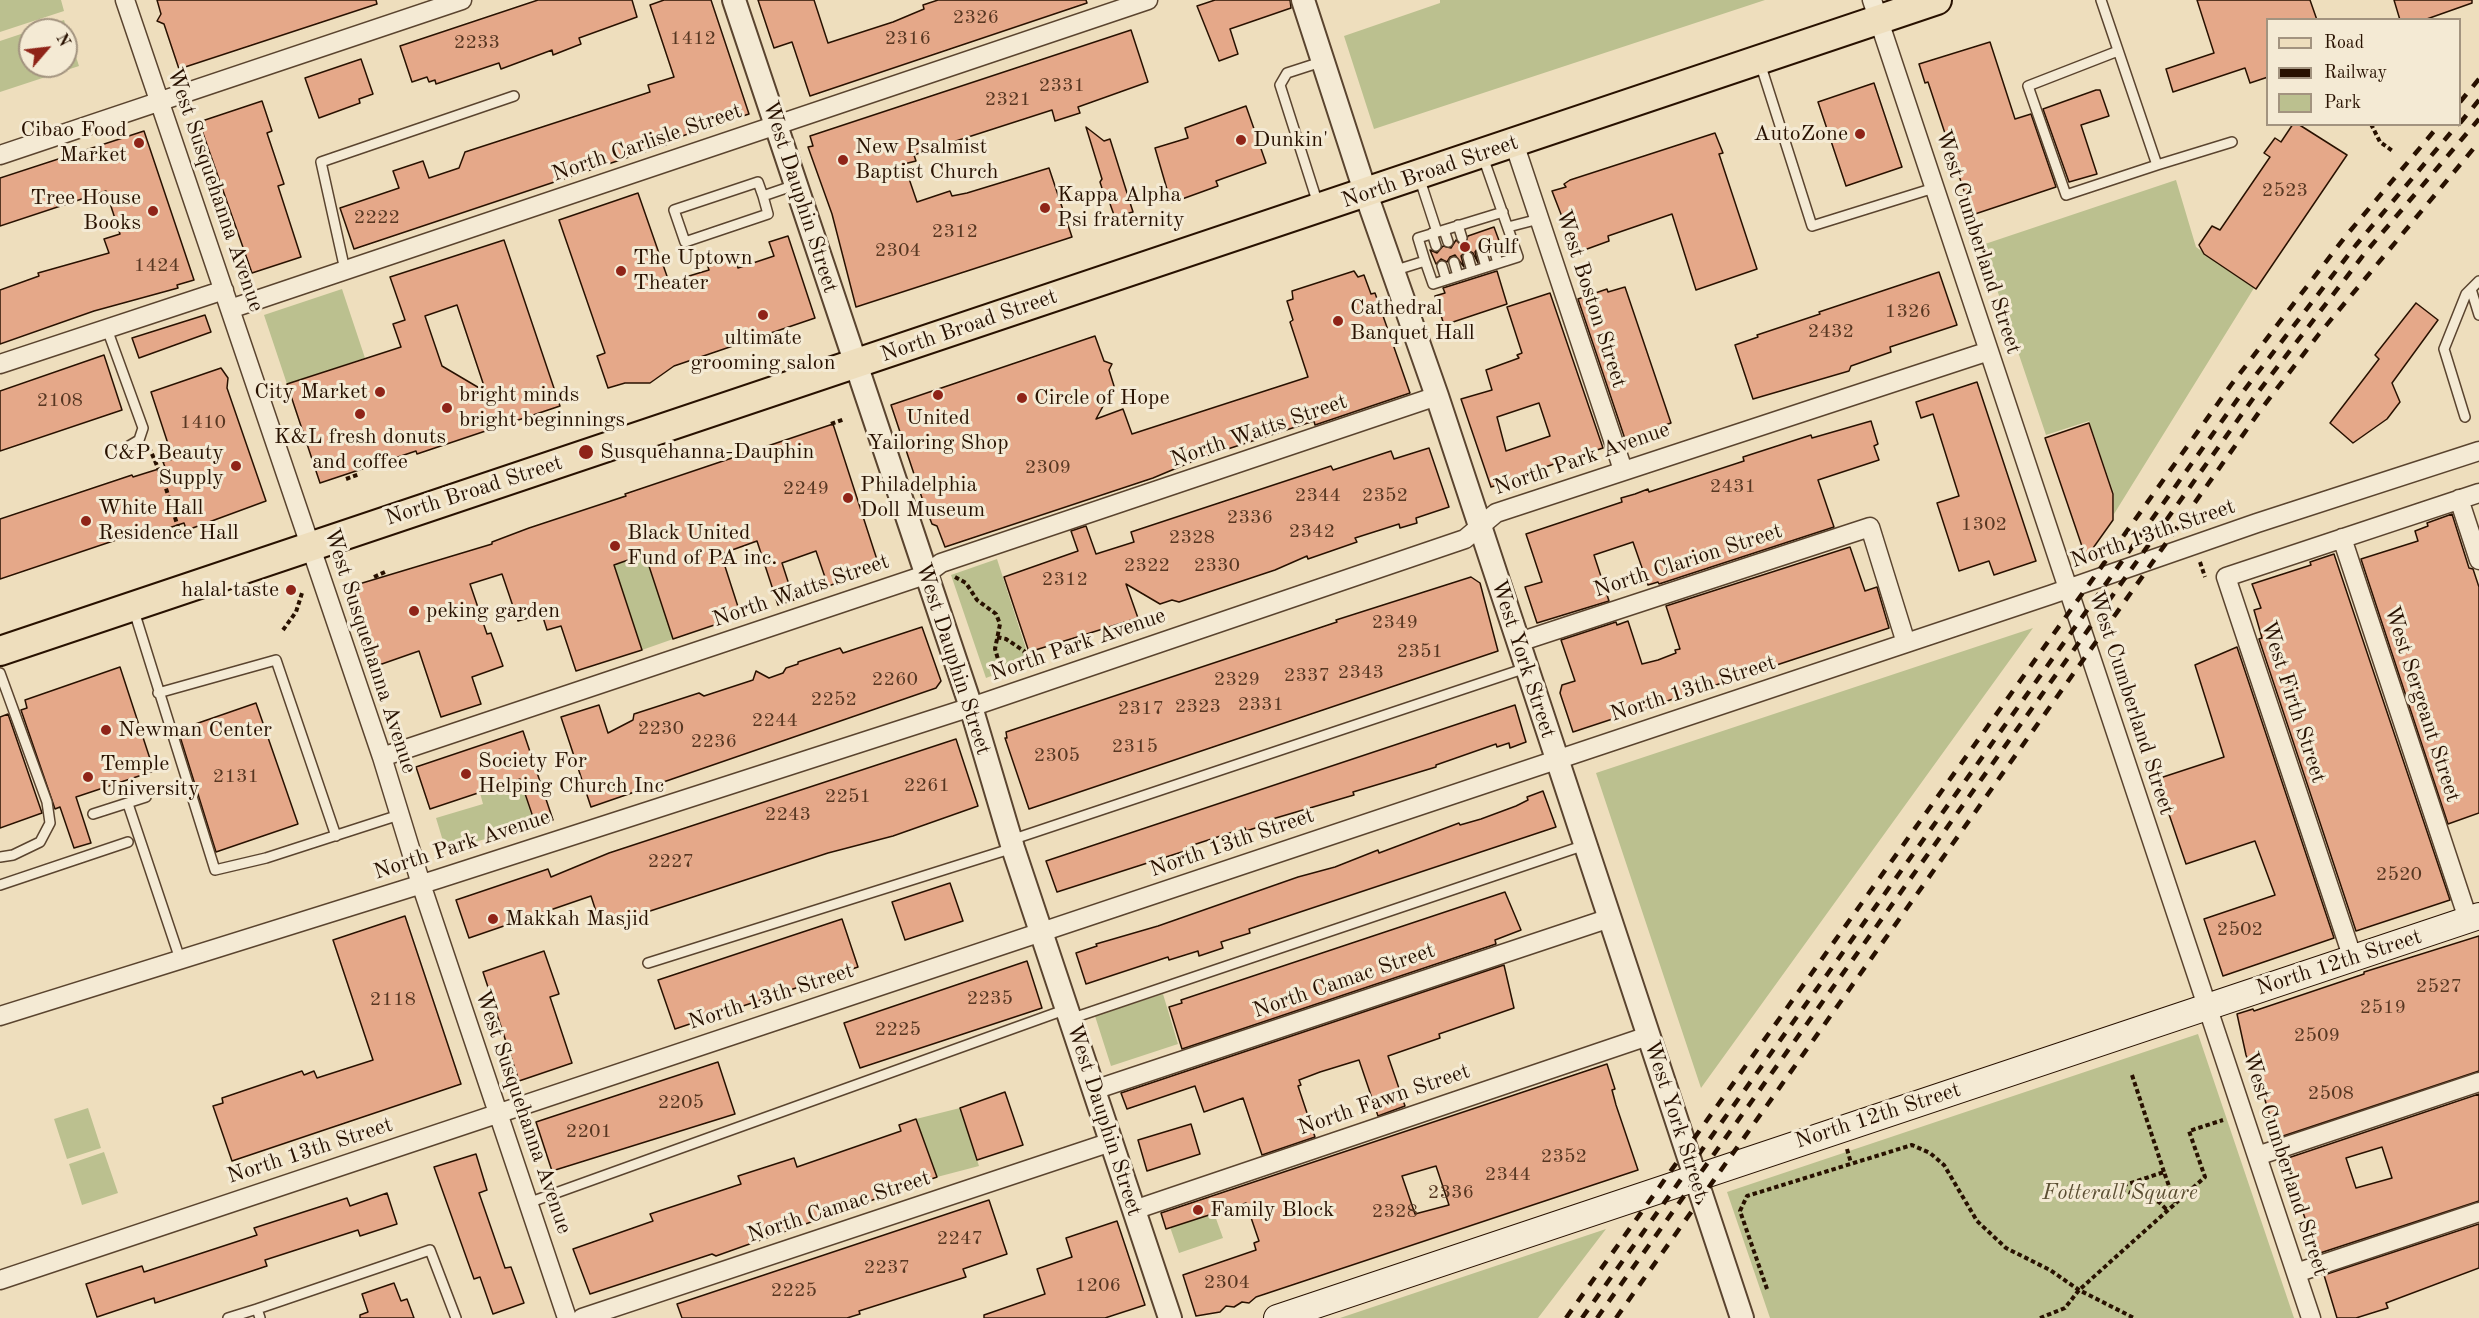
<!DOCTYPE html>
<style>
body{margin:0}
#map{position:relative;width:2479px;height:1318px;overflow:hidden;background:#eedebd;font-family:"Old Standard TT",serif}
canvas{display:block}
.legend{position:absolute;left:2266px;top:18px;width:195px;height:108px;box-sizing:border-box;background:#f4ead4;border:2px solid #a2937f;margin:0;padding:8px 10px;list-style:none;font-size:18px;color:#281100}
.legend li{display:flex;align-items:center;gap:12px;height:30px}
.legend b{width:30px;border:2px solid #a2937f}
.north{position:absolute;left:18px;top:18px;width:60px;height:60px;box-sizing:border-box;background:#f4ead4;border:2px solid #a2937f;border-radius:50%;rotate:62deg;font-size:16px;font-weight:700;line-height:24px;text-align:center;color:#281100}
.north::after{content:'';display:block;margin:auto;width:21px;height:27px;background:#8f2418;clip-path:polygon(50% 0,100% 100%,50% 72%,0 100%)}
</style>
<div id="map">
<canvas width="2479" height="1318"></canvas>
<ul class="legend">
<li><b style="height:8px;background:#eedebd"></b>Road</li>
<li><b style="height:8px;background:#281100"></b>Railway</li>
<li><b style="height:16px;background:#bbc08f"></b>Park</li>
</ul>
<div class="north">N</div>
</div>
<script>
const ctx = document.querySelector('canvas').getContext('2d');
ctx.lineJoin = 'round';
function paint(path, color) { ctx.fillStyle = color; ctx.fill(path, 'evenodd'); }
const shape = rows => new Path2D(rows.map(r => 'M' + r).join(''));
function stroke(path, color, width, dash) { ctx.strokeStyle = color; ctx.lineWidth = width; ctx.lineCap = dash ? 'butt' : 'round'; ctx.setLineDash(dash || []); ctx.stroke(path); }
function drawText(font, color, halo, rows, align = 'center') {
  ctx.font = font + ' "Old Standard TT",serif'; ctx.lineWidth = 6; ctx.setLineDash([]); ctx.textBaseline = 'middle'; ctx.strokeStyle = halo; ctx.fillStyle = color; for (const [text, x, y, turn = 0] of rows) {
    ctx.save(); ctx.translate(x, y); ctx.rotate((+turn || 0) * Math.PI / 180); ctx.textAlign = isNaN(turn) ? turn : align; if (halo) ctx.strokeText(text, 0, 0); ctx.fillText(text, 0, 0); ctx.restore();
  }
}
paint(shape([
 [0,0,61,0,64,11,0,32],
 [1440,0,1765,0,1374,129,1344,36,1440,3],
 [64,20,79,66,0,92,0,41,30,31,30,66,66,66,66,30,34,30],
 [2176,180,2196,247,2254,288,2114,514,2114,494,2089,421,2046,435,1982,245],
 [342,289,365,358,287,384,264,315],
 [626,495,676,638,642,650,613,563,619,528,610,500],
 [997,559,1030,661,986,678,951,575],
 [2033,628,1701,1088,1596,773],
 [520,780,534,824,446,851,436,818,483,804,480,793],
 [1163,994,1178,1044,1111,1066,1095,1016],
 [2198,1034,2294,1318,1770,1318,1727,1192],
 [88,1108,101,1148,67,1159,54,1119],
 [960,1108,979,1166,937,1177,916,1119],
 [104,1152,118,1193,82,1205,69,1164],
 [1214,1213,1223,1238,1179,1253,1170,1227],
 [1606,1229,1538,1318,1340,1318]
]), '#bbc08f');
const building = shape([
 [157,0,376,0,377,4,179,69,164,24,157,21,161,14,157,0],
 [538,0,632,0,637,17,579,38,581,44,553,55,552,50,501,69,499,63,436,84,435,80,429,82,427,77,412,82,400,46,538,0],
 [664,0,711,0,749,114,667,141,668,144,354,249,340,208,399,188,393,171,423,161,429,178,459,168,465,152,650,92,648,85,674,77,650,5,664,0],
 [758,0,814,0,828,43,893,22,924,9,923,5,938,0,1086,0,1087,3,810,96,792,42,774,48,758,0],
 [1215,0,1290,0,1291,8,1230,29,1238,54,1219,61,1197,6,1215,0],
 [2197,0,2310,0,2317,20,2268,20,2268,77,2250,83,2245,68,2173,92,2166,69,2214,53,2197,0],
 [2394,0,2472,0,2472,3,2424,20,2400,20,2394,0],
 [1131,30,1148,82,1078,107,1080,113,1055,121,1052,110,931,149,914,155,916,161,904,164,917,202,950,191,952,196,967,193,1049,168,1072,237,856,307,832,214,808,147,813,146,810,136,1131,30],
 [1990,42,2015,119,2031,114,2056,187,1972,215,1928,82,1925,83,1919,64,1990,42],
 [361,59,373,94,359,99,360,103,319,118,305,78,361,59],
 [1874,83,1902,167,1846,186,1818,102,1874,83],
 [2096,90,2100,90,2109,116,2081,125,2097,174,2069,182,2043,109,2096,90],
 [262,101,272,131,267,133,284,184,278,186,301,257,252,273,199,122,262,101],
 [1246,106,1266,163,1216,181,1218,186,1171,203,1155,148,1188,138,1185,128,1246,106],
 [2293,124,2298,124,2347,155,2256,289,2204,254,2199,245,2212,226,2220,230,2270,157,2264,153,2275,138,2281,142,2293,124],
 [1086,127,1104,141,1110,139,1133,212,1129,213,1126,221,1114,215,1109,201,1106,201,1100,182,1102,179,1086,127],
 [144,131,194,280,177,285,178,288,94,311,0,344,0,290,39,276,38,273,109,253,104,239,120,234,106,191,0,226,0,178,144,131],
 [1715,133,1723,153,1719,154,1757,269,1696,290,1672,214,1608,236,1609,241,1576,253,1552,191,1566,187,1564,184,1570,180,1715,133],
 [638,193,669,282,709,270,707,264,734,255,738,268,774,256,769,242,788,236,815,318,674,366,650,383,625,383,608,388,597,356,605,353,559,220,638,193],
 [1494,227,1501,246,1493,242,1487,249,1483,246,1478,248,1475,252,1478,263,1473,253,1467,250,1461,256,1464,267,1455,255,1450,257,1447,262,1441,259,1436,264,1430,250,1437,253,1443,246,1451,248,1456,240,1460,244,1465,244,1468,236,1494,227],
 [504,240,560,406,417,454,416,451,320,483,287,384,401,347,393,324,405,320,390,277,504,240],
 [457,305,486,392,442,366,425,316,457,305],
 [1354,271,1358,277,1364,275,1371,294,1375,293,1410,393,1315,425,1314,421,1203,457,1153,478,945,547,937,526,932,524,923,501,891,405,1095,336,1104,361,1112,364,1109,370,1114,386,1096,419,1123,409,1132,434,1308,377,1290,322,1293,320,1287,301,1293,299,1292,291,1354,271],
 [1497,271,1507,304,1444,325,1435,296,1445,293,1443,288,1497,271],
 [1939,272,1957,325,1890,347,1891,352,1851,366,1849,371,1753,399,1735,345,1758,337,1757,335,1820,314,1819,312,1939,272],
 [1625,287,1671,423,1625,439,1578,299,1607,289,1608,292,1625,287],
 [1550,293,1603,448,1539,469,1540,472,1491,487,1461,399,1492,390,1486,370,1519,358,1517,355,1522,353,1507,307,1550,293],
 [1539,403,1550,436,1506,451,1497,417,1539,403],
 [2416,303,2438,320,2392,383,2400,402,2387,419,2353,443,2330,423,2379,359,2375,355,2416,303],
 [205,315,211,332,139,358,132,338,205,315],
 [104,355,122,410,0,451,0,391,104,355],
 [221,368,228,378,227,388,266,501,190,529,186,529,184,523,141,537,139,535,126,540,125,537,0,579,0,519,132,475,133,477,165,467,163,462,173,459,151,392,221,368],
 [1977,382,2036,561,1994,575,1989,561,1959,571,1937,503,1959,496,1933,414,1921,418,1916,402,1977,382],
 [1871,421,1878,444,1874,446,1879,460,1818,480,1834,527,1659,584,1658,582,1648,585,1633,542,1594,555,1609,601,1537,623,1525,587,1542,582,1526,534,1622,502,1621,498,1635,494,1648,489,1649,492,1744,461,1743,457,1811,435,1812,438,1871,421],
 [2089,423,2113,494,2113,520,2086,558,2045,438,2089,423],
 [833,424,880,569,828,586,816,551,782,563,794,600,778,605,757,541,721,554,741,616,673,639,645,554,614,565,642,650,576,671,561,626,547,630,542,614,518,621,502,574,470,584,487,634,491,633,503,666,472,677,481,704,441,717,419,651,379,665,354,594,359,584,492,544,492,542,529,528,626,496,625,494,833,424],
 [1429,448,1449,507,1416,518,1417,523,1400,528,1399,524,1355,538,1357,542,1308,559,1307,556,1275,570,1179,602,1172,600,1160,604,1126,584,1138,618,1029,652,1004,577,1078,551,1071,531,1086,526,1096,554,1134,542,1131,532,1331,466,1333,470,1391,451,1394,459,1429,448],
 [2452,514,2469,568,2473,569,2479,587,2479,813,2448,824,2361,559,2418,541,2415,531,2428,526,2427,523,2452,514],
 [1850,547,1865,591,1877,587,1889,628,1573,732,1560,693,1562,685,1575,681,1561,640,1616,622,1617,625,1628,621,1642,664,1658,660,1676,653,1675,650,1680,649,1666,606,1850,547],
 [2334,554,2450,900,2356,931,2259,639,2262,638,2254,610,2261,608,2252,584,2311,565,2310,562,2334,554],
 [1471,577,1480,583,1498,651,1029,809,1005,738,1007,738,1006,732,1337,622,1336,620,1471,577],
 [922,627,941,681,936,688,591,807,561,717,599,705,608,733,633,720,634,714,699,693,704,696,753,680,756,671,769,678,783,673,786,668,798,664,798,662,840,648,843,653,922,627],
 [2237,647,2334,938,2223,976,2204,919,2275,895,2255,841,2186,864,2157,779,2224,757,2195,665,2237,647],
 [120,667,154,771,76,797,91,843,74,848,60,807,55,809,21,710,27,708,25,700,120,667],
 [256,703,298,824,216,852,178,730,256,703],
 [1515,705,1526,742,1510,748,1509,743,1497,747,1496,744,1436,765,1436,767,1353,792,1354,795,1269,820,1271,823,1246,831,1245,828,1187,847,1188,850,1057,892,1046,861,1515,705],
 [8,714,42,813,0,828,0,717,8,714],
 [523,731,553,820,536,826,520,779,430,809,416,767,523,731],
 [956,739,978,806,893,836,828,853,601,927,591,896,469,938,456,900,548,869,551,877,609,853,956,739],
 [1543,791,1556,827,1249,929,1250,933,1221,942,1223,948,1199,956,1198,951,1169,960,1168,957,1086,984,1076,953,1097,946,1096,944,1158,926,1298,877,1335,867,1378,850,1379,853,1459,823,1460,825,1481,819,1516,806,1528,800,1527,797,1543,791],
 [950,883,963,921,905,940,892,902,950,883],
 [1505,892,1521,930,1495,940,1496,944,1182,1049,1169,1007,1182,1003,1181,1000,1505,892],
 [405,916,461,1084,232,1161,213,1106,223,1103,222,1098,302,1071,304,1075,314,1071,317,1078,373,1060,333,940,405,916],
 [842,919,858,967,675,1029,658,980,842,919],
 [2479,936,2479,1071,2277,1138,2253,1062,2249,1063,2246,1055,2237,1014,2253,1009,2254,1011,2364,974,2364,972,2479,936],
 [544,951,559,994,550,997,572,1063,519,1081,483,972,544,951],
 [1027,961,1042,1008,860,1068,844,1023,1027,961],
 [1504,965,1514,1008,1439,1034,1440,1038,1388,1056,1405,1106,1378,1116,1359,1060,1320,1072,1299,1080,1301,1085,1298,1086,1315,1137,1262,1155,1243,1098,1204,1112,1195,1086,1127,1109,1121,1093,1504,965],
 [718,1062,735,1114,552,1171,536,1122,718,1062],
 [1607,1064,1615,1089,1612,1090,1616,1105,1638,1170,1256,1297,1249,1303,1242,1302,1234,1307,1226,1306,1220,1312,1196,1316,1183,1275,1256,1250,1254,1243,1259,1241,1246,1203,1166,1229,1161,1213,1607,1064],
 [1436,1166,1449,1205,1415,1214,1402,1176,1436,1166],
 [1005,1092,1023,1145,977,1160,960,1108,1005,1092],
 [2479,1094,2479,1201,2317,1254,2285,1159,2479,1094],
 [2382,1147,2392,1178,2356,1188,2346,1158,2382,1147],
 [916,1119,937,1177,716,1256,712,1254,590,1294,573,1249,653,1221,650,1214,741,1184,738,1176,794,1158,797,1167,901,1131,899,1125,916,1119],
 [1191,1124,1200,1154,1147,1171,1138,1140,1191,1124],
 [476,1154,487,1190,479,1193,505,1268,511,1267,524,1303,493,1314,480,1277,474,1279,434,1167,476,1154],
 [387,1193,397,1224,360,1236,358,1230,265,1260,267,1266,155,1303,154,1298,97,1317,86,1284,142,1266,144,1272,257,1235,254,1228,347,1198,350,1206,387,1193],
 [989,1200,1007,1254,963,1269,966,1277,859,1311,860,1314,847,1318,682,1318,677,1304,989,1200],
 [1117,1221,1145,1305,1105,1318,984,1318,984,1315,1045,1294,1037,1269,1072,1257,1066,1238,1117,1221],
 [2479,1224,2479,1268,2386,1303,2388,1308,2356,1318,2337,1318,2324,1275,2479,1224],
 [394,1283,401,1301,407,1299,414,1318,360,1318,360,1315,368,1312,362,1294,394,1283]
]);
paint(building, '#e5a889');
stroke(building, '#281100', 1.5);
const service = shape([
 [2101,0,2157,165,2066,195,2028,86,2118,51],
 [1760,63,1812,226,1934,188],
 [2157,165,2232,142],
 [1419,177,1437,232],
 [763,196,758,182,674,210,685,242,768,214,763,196,795,185],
 [1318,204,1280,85,1287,73,1321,62],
 [1458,225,1462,238],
 [1508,227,1539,219],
 [1444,230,1448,242],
 [1432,233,1436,246],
 [1494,249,1498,263],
 [1482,253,1486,267],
 [1468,257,1472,271],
 [1425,261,1418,238,1503,212],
 [1454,262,1458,276],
 [1442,266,1446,279],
 [345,270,321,162,514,96],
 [1393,271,1425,261,1433,284,1518,257,1483,157],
 [2471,289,2479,315],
 [107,329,143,428,139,440,124,449],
 [2465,417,2444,349,2466,294,2479,281],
 [134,611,215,870,266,858,399,815],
 [0,673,47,802,50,823,40,842,13,855,0,857],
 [158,693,276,660,336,836],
 [128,804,180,959],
 [93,814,146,797],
 [1011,840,1526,668],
 [0,885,128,842],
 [648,963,1013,848],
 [1070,1019,1585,845],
 [528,1203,1067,1009],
 [257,1309,430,1250,456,1318],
 [228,1318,257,1309,260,1318]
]);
const minor = shape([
 [125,0,382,757,421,884,567,1318],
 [1872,0,2311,1318],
 [1514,143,1623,470],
 [0,155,462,0],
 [230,309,1148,0],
 [0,364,224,290],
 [2459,499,2479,560],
 [2342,538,2468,919],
 [1519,642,1870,527,1906,643],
 [382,757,925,575,941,563,1437,396],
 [2353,959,2226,577,2479,493],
 [0,1016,438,879,971,707,1465,539,1496,513,1989,351],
 [1094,1090,1610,918],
 [2257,1156,2479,1082],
 [1134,1210,1648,1036],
 [2296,1273,2479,1212],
 [0,1280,2050,595,2257,523,2479,451],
 [582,1318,1111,1142]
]);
const tertiary = shape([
 [734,0,971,707,1013,848,1170,1318],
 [1303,0,1366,194,1437,396,1742,1318]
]);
const secondary = shape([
 [1277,1318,2479,916]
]);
const primary = shape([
 [0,651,1937,0]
]);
stroke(service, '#5a442f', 12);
stroke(minor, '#5a442f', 21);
stroke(tertiary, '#5a442f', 26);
stroke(secondary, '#281100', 28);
stroke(primary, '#281100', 32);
stroke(shape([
 [2371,124,2380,142,2394,152],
 [771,339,784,334],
 [831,424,845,419],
 [149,447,164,482,182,540],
 [346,479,360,474],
 [2200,562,2205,577],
 [374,577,385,572],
 [955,577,966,583,977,600,996,614,1000,624,995,649,1003,676],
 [283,630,296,612,302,593],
 [997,637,1006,639,1024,651,1031,668],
 [2132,1075,2164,1172],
 [1847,1149,1851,1163],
 [2116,1188,2164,1172,2175,1203],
 [2100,1193,2116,1188,2159,1202,2167,1210],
 [1767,1289,1740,1211,1747,1196,1912,1145,1930,1153,1944,1165,1977,1221,2006,1248,2050,1270,2079,1290,2134,1318],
 [2040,1318,2065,1308,2079,1290,2205,1177,2189,1131,2223,1120]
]), '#281100', 4, [4.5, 3]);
stroke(service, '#f4ead4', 9);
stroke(minor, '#f4ead4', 18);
stroke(tertiary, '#f4ead4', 22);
stroke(secondary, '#f4ead4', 26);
stroke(primary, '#eedebd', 28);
stroke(shape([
 [2460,102,2479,79],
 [2460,123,2479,100],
 [1566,1318,2231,385,2345,237,2440,124],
 [1582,1318,2242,393,2356,245,2458,124],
 [1597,1318,2252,400,2365,253,2479,119],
 [1616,1318,2262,408,2319,334,2479,142]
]), '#281100', 4.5, [10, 10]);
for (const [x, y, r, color] of [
 [1860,134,6,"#8f2418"],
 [1241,140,6,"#8f2418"],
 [139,143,6,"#8f2418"],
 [843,160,6,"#8f2418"],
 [1045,208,6,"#8f2418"],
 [153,211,6,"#8f2418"],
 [1465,247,6,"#8f2418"],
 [621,271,6,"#8f2418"],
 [763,315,6,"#8f2418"],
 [1338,321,6,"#8f2418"],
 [380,392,6,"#8f2418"],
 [938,395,6,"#8f2418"],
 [1022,398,6,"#8f2418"],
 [447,408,6,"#8f2418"],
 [360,414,6,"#8f2418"],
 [586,452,8,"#8f2418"],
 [236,466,6,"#8f2418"],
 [848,498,6,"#8f2418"],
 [86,521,6,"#8f2418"],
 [615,546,6,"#8f2418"],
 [291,590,6,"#8f2418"],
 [414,611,6,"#8f2418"],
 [106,730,6,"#8f2418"],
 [466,774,6,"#8f2418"],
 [88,777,6,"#8f2418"],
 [493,919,6,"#8f2418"],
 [1198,1210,6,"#8f2418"]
]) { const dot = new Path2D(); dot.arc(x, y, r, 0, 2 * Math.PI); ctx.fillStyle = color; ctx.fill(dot); stroke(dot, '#f4ead4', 2); }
drawText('20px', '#573722', null, [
 ["2326",976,18],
 ["1412",693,39],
 ["2316",908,39],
 ["2233",477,43],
 ["2331",1062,86],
 ["2321",1008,100],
 ["2523",2285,191],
 ["2222",377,218],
 ["2312",955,232],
 ["2304",898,251],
 ["1424",157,266],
 ["1326",1908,312],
 ["2432",1831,332],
 ["2108",60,401],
 ["1410",203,423],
 ["2309",1048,468],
 ["2431",1733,487],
 ["2249",806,489],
 ["2344",1318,496],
 ["2352",1385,496],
 ["2336",1250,518],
 ["1302",1984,525],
 ["2342",1312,532],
 ["2328",1192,538],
 ["2322",1147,566],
 ["2330",1217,566],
 ["2312",1065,580],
 ["2349",1395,623],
 ["2351",1420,652],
 ["2343",1361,673],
 ["2337",1307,676],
 ["2260",895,680],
 ["2329",1237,680],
 ["2252",834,700],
 ["2331",1261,705],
 ["2323",1198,707],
 ["2317",1141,709],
 ["2244",775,721],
 ["2230",661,729],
 ["2236",714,742],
 ["2315",1135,747],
 ["2305",1057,756],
 ["2131",236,777],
 ["2261",927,786],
 ["2251",848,797],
 ["2243",788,815],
 ["2227",671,862],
 ["2520",2399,875],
 ["2502",2240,930],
 ["2527",2439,987],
 ["2235",990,999],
 ["2118",393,1000],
 ["2519",2383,1008],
 ["2225",898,1030],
 ["2509",2317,1036],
 ["2508",2331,1094],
 ["2205",681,1103],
 ["2201",589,1132],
 ["2352",1564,1157],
 ["2344",1508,1175],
 ["2336",1451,1193],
 ["2328",1395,1212],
 ["2247",960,1239],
 ["2237",887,1268],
 ["2304",1227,1283],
 ["1206",1098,1286],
 ["2225",794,1291]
]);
drawText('22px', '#281100', '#f4ead4', [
 ["Cibao Food",127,130,"right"],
 ["Market",127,155,"right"],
 ["AutoZone",1848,134,"right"],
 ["Dunkin'",1253,140],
 ["New Psalmist",855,147],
 ["Baptist Church",855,172],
 ["Kappa Alpha",1057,195],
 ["Psi fraternity",1057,220],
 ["Tree House",141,198,"right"],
 ["Books",141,223,"right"],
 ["Gulf",1477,247],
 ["The Uptown",633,258],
 ["Theater",633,283],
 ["Cathedral",1350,308],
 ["Banquet Hall",1350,333],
 ["ultimate",763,338,"center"],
 ["grooming salon",763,363,"center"],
 ["City Market",368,392,"right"],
 ["bright minds",459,395],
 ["bright beginnings",459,420],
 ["Circle of Hope",1034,398],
 ["United",938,418,"center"],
 ["Yailoring Shop",938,443,"center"],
 ["K&L fresh donuts",360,437,"center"],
 ["and coffee",360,462,"center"],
 ["Susquehanna-Dauphin",600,452],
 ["C&P Beauty",224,453,"right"],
 ["Supply",224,478,"right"],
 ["Philadelphia",860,485],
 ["Doll Museum",860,510],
 ["White Hall",98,508],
 ["Residence Hall",98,533],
 ["Black United",627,533],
 ["Fund of PA inc.",627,558],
 ["halal taste",279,590,"right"],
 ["peking garden",426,611],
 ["Newman Center",118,730],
 ["Society For",478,761],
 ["Helping Church Inc",478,786],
 ["Temple",100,764],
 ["University",100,789],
 ["Makkah Masjid",505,919],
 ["Family Block",1210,1210]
], 'left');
drawText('22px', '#281100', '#f4ead4', [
 ["North Carlisle Street",647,143,-19],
 ["North Broad Street",1430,172,-19],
 ["West Susquehanna Avenue",215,190,71],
 ["West Dauphin Street",800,197,72],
 ["West Cumberland Street",1978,242,72],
 ["West Boston Street",1591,299,72],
 ["North Broad Street",969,326,-19],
 ["North Watts Street",1259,431,-19],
 ["North Park Avenue",1582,459,-19],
 ["North Broad Street",474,491,-18],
 ["North 13th Street",2153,534,-19],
 ["North Clarion Street",1688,561,-18],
 ["North Watts Street",801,591,-19],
 ["North Park Avenue",1078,645,-19],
 ["West Susquehanna Avenue",370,651,72],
 ["West Dauphin Street",953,659,72],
 ["West York Street",1523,659,72],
 ["North 13th Street",1693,689,-18],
 ["West Firth Street",2293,702,72],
 ["West Cumberland Street",2131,703,72],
 ["West Sergeant Street",2422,704,72],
 ["North 13th Street",1232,843,-19],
 ["North Park Avenue",462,845,-18],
 ["North 12th Street",2339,963,-18],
 ["North Camac Street",1344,981,-19],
 ["North 13th Street",771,997,-18],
 ["North Fawn Street",1384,1100,-19],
 ["West Susquehanna Avenue",523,1112,71],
 ["North 12th Street",1878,1116,-18],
 ["West Dauphin Street",1104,1120,72],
 ["West York Street",1676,1120,72],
 ["North 13th Street",310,1151,-18],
 ["West Cumberland Street",2285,1164,72],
 ["North Camac Street",839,1207,-18]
]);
drawText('italic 22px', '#5b4e32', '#f4ead4', [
 ["Fotterall Square",2120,1193]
]);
</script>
